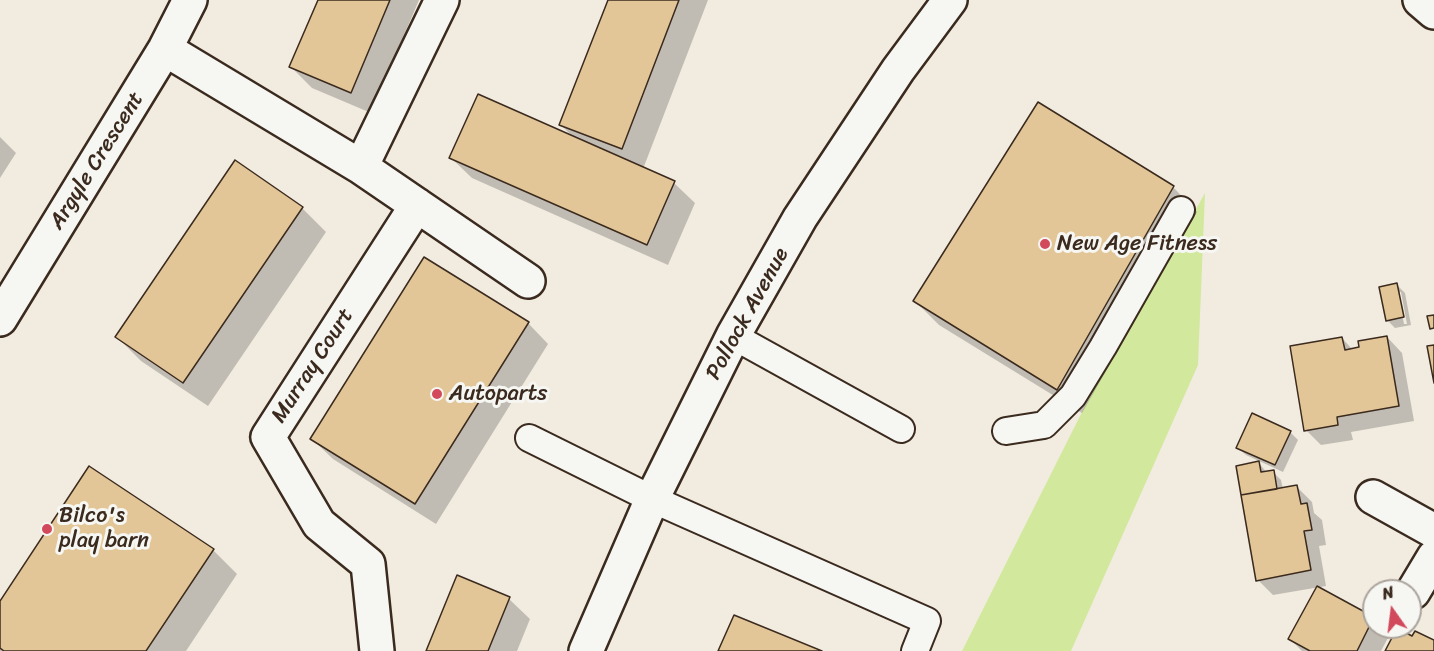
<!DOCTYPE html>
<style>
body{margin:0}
#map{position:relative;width:1434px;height:651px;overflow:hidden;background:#f2ece0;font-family:Sriracha,sans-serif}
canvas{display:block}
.north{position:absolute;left:1362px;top:579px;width:60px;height:60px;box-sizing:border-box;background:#f6f6f2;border:2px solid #aba49d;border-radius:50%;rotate:346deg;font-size:16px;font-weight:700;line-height:24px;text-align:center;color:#3b2a1e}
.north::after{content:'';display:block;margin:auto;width:21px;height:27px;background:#d1495b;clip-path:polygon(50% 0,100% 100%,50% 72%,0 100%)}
</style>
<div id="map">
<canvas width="1434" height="651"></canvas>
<div class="north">N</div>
</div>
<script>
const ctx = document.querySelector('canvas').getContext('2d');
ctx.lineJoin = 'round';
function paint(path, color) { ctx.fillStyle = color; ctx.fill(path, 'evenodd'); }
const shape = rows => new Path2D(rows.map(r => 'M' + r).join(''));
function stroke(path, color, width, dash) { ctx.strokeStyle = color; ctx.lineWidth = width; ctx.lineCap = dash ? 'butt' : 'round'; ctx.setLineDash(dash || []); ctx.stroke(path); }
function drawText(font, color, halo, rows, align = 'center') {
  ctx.font = font + ' Sriracha,sans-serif'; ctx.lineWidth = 6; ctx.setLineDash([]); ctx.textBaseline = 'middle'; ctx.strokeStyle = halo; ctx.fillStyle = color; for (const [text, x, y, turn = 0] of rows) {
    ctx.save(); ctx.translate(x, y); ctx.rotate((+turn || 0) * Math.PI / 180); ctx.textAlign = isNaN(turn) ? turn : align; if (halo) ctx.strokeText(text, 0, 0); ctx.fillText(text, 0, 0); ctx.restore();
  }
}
paint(shape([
 [1205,193,1198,365,1071,651,962,651,1081,414]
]), '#d2e89d');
paint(shape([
 [319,0,419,0,371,113,312,88,291,67],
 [610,0,708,0,643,169,674,183,695,203,668,265,472,178,451,158,574,138,561,125],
 [0,137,16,153,0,178],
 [1173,187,1197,212,1082,413,939,325,915,301],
 [302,208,326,232,208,406,141,361,117,337],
 [1397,285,1405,293,1411,325,1395,328,1387,320],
 [1398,292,1401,292,1407,324,1404,324],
 [528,323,548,344,436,524,333,459,312,439],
 [1387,337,1402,353,1414,421,1351,432,1353,440,1321,445,1306,430,1342,338,1353,350],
 [1290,432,1298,440,1283,472,1246,455,1238,448],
 [1259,463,1267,473,1273,472,1281,480,1283,489,1297,487,1312,502,1314,513,1322,520,1326,545,1319,546,1326,586,1273,595,1258,580],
 [213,550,237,574,186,651,0,651,0,603],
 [1317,588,1374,619,1374,627,1382,627,1390,634,1381,651,1302,651,1290,639],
 [509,599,530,619,517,651,428,651]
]), '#0003');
const building = shape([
 [318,0,390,0,351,93,289,67,318,0],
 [608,0,679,0,622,149,559,125,608,0],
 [478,94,675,181,647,245,449,158,478,94],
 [1038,102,1174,186,1057,390,913,301,1038,102],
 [235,160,303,207,183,383,115,337,235,160],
 [424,257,529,322,415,504,310,439,424,257],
 [1397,283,1404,317,1386,321,1379,287,1397,283],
 [1434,315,1434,328,1430,329,1427,316,1434,315],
 [1387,336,1399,406,1337,417,1338,425,1304,431,1290,346,1342,337,1345,350,1359,347,1358,341,1387,336],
 [1434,345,1434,383,1427,346,1434,345],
 [1252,413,1291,431,1275,465,1236,448,1252,413],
 [1259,461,1261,472,1274,470,1277,489,1241,495,1236,466,1259,461],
 [89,466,214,549,146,651,4,651,0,648,0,601,89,466],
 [1297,485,1301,504,1307,503,1312,530,1304,531,1311,570,1256,581,1241,495,1297,485],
 [457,575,510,597,488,651,426,651,457,575],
 [1317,586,1374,617,1357,651,1310,651,1288,639,1317,586],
 [734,615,822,651,718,651,734,615],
 [1397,628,1412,636,1415,631,1434,640,1434,651,1385,651,1397,628]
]);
paint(building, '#e3c697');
stroke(building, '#3b2a1e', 1.5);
const lane = shape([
 [733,336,901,429],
 [1006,431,1044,425,1073,396,1103,347,1181,210],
 [529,438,652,499,927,621,915,651]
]);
const street = shape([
 [1420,0,1434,12],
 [165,49,361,167,442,0],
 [361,167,528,281],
 [0,319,165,49,190,0],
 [1373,497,1434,531],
 [1413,592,1434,557],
 [377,651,368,564,319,524,268,437,417,205]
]);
const secondary = shape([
 [586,651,652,499,733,336,800,218,898,70,950,0]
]);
stroke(lane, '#3b2a1e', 30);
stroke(street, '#3b2a1e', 38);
stroke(secondary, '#3b2a1e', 38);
stroke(lane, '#f6f6f2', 26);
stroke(street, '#f6f6f2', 33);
stroke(secondary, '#f6f6f2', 33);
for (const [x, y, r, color] of [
 [1045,244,6,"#d1495b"],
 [437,394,6,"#d1495b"],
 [47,529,6,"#d1495b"]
]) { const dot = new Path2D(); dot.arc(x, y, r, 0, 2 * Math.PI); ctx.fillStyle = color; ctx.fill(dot); stroke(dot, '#f6f6f2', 2); }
drawText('22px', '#3b2a1e', '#f6f6f2', [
 ["Argyle Crescent",97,161,-58],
 ["Pollock Avenue",748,314,-61],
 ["Murray Court",313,366,-57]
]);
drawText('22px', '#3b2a1e', '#f6f6f2', [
 ["New Age Fitness",1057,244],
 ["Autoparts",449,394],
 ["Bilco's",59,516],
 ["play barn",59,541]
], 'left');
</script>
